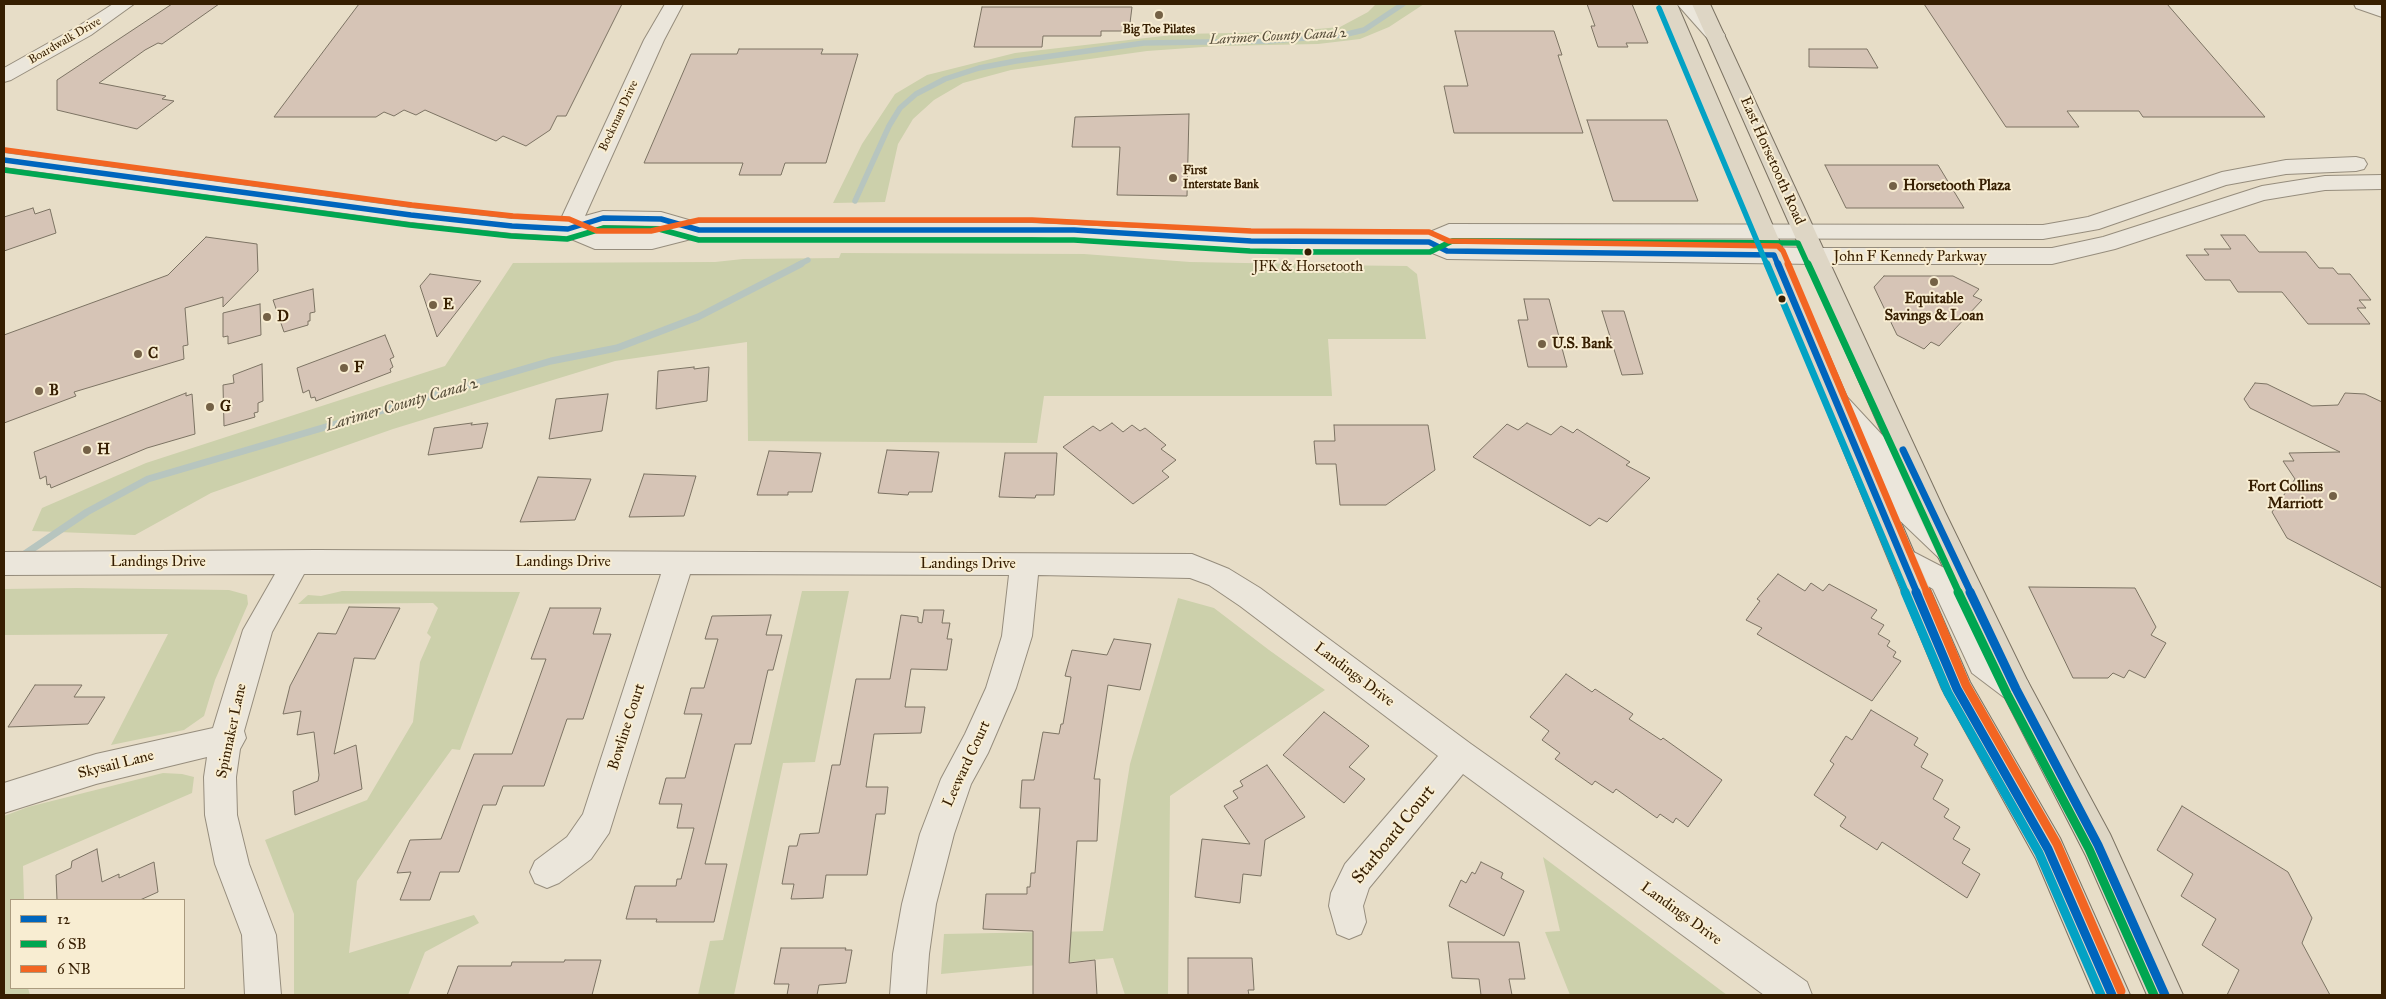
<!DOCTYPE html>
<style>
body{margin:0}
#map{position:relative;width:2386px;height:999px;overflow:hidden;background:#e7ddc7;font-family:"IM FELL Great Primer",serif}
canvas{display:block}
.frame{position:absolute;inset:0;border:5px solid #361e01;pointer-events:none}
.legend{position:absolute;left:10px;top:899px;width:175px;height:90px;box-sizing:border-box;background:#f8edd2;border:1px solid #aa9a7e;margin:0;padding:6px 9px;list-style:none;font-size:15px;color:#361e01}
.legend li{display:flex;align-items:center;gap:10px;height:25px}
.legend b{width:25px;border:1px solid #aa9a7e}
</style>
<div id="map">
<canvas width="2386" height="999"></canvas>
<div class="frame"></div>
<ul class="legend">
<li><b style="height:6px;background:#0065bd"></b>12</li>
<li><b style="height:6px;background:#00a651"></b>6 SB</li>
<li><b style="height:6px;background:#f26522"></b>6 NB</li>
</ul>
</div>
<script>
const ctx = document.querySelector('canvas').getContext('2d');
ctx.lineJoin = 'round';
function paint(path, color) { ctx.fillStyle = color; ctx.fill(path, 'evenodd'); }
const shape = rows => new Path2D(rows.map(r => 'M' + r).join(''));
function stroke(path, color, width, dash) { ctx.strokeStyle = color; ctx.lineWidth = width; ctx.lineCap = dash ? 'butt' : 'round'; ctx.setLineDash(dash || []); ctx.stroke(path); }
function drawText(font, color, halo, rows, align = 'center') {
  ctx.font = font + ' "IM FELL Great Primer",serif'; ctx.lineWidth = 4; ctx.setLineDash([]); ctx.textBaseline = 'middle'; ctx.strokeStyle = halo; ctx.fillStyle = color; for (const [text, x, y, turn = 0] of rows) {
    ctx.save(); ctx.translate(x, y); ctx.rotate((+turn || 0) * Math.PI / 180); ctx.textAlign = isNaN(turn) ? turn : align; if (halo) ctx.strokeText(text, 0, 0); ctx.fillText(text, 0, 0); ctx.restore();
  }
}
paint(shape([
 [1376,4,1424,4,1389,27,1360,39,1318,44,1217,46,1147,51,1011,70,963,83,934,100,913,119,898,144,885,202,833,203,862,144,895,94,927,75,1015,53,1181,34,1283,32,1340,27,1368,12],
 [841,253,1084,254,1190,262,1299,264,1300,271,1320,271,1320,265,1407,266,1417,274,1426,339,1328,339,1332,396,1044,396,1037,443,748,441,747,342,615,361,393,429,211,493,135,535,32,531,42,508,146,463,445,366,513,263,715,262,743,259,839,258],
 [77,588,229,590,247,595,248,604,215,680,204,716,184,730,111,745,168,634,4,635,4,589],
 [342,591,520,592,460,750,452,749,357,881,349,953,474,915,479,923,425,952,408,995,294,995,294,914,265,840,367,800,413,722,420,662,431,637,427,633,438,608,433,603,298,604,308,595,321,596],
 [802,591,849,591,815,762,783,763,734,995,698,995,710,941,723,940],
 [1178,598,1214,608,1269,650,1325,690,1170,796,1168,995,1125,995,1113,958,941,974,944,934,1103,931,1130,764],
 [163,773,182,774,194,777,192,793,23,866,24,900,11,900,11,988,28,988,30,995,4,995,4,816,28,807],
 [1543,857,1727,995,1570,995,1545,932,1560,931]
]), '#ccd0ab');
stroke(shape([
 [855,201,889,126,900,108,916,94,945,79,979,68,1016,61,1144,43,1269,41,1343,35,1364,30,1403,4],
 [798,265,808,260]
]), '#b7c5bf', 5.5);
stroke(shape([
 [4,568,87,512,148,479,551,361,617,348,698,317,801,264]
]), '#b7c5bf', 7);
const building = shape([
 [172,4,219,4,162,44,158,43,145,50,99,83,166,96,162,99,174,101,137,129,57,110,57,80,172,4],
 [359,4,622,4,566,116,557,116,550,130,526,146,503,136,496,141,425,110,416,115,404,110,394,116,384,112,376,117,274,117,359,4],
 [1587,4,1632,4,1648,43,1626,43,1628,47,1598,47,1591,26,1595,26,1587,4],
 [1924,4,2167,4,2265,117,2143,117,2139,111,2067,111,2079,127,2006,127,1924,4],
 [982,7,1132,7,1129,31,1101,31,1101,36,1043,36,1042,47,974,47,982,7],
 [1455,31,1554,31,1562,55,1558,55,1583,133,1454,133,1444,86,1468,86,1455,31],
 [739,49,823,49,821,54,858,54,826,163,785,163,781,175,739,175,743,163,644,163,691,54,737,54,739,49],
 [1809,49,1867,49,1878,68,1809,67,1809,49],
 [1189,114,1187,196,1117,195,1120,147,1072,147,1075,117,1189,114],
 [1587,120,1667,120,1698,201,1613,201,1587,120],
 [1825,165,1938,165,1964,208,1846,208,1825,165],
 [33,208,35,214,50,209,56,233,4,251,4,217,33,208],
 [2221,235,2245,235,2259,252,2306,252,2319,268,2333,268,2338,274,2350,274,2371,300,2359,300,2366,308,2357,308,2370,324,2308,324,2282,292,2238,292,2230,280,2205,280,2186,255,2209,255,2204,249,2231,249,2221,235],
 [206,237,257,244,258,271,223,307,223,297,185,308,188,345,183,346,184,359,74,392,76,396,4,423,4,335,168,275,206,237],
 [430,274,481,281,437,337,420,286,430,274],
 [1884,276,1953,276,1979,289,1973,296,1982,300,1939,346,1931,342,1924,349,1897,335,1874,287,1884,276],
 [313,289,315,312,310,313,310,321,308,321,308,325,284,332,273,300,313,289],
 [1524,299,1549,299,1567,367,1528,367,1518,320,1528,320,1524,299],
 [260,304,261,335,228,344,228,336,223,337,223,313,260,304],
 [1602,311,1624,311,1643,374,1622,375,1602,311],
 [385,335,394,357,390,359,393,367,390,369,391,372,316,401,315,397,311,398,309,390,303,393,297,368,385,335],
 [262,364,263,401,258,403,258,412,254,413,255,417,224,426,223,385,234,383,233,375,262,364],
 [694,367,694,369,709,367,707,401,656,409,658,371,694,367],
 [2255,383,2267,384,2312,406,2338,405,2345,393,2365,394,2382,402,2382,588,2287,538,2272,512,2295,479,2283,461,2294,461,2289,453,2340,452,2250,408,2244,399,2255,383],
 [186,393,186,396,192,394,195,434,147,448,51,488,50,484,47,485,46,476,40,479,34,452,186,393],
 [608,394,602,431,549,439,556,399,608,394],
 [472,423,471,425,488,423,482,448,428,455,434,428,472,423],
 [1112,423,1123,432,1132,425,1140,431,1145,428,1166,445,1161,449,1176,460,1162,471,1169,477,1133,504,1063,447,1093,426,1100,431,1112,423],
 [1527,423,1551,435,1561,426,1573,433,1577,429,1630,462,1626,465,1650,478,1607,522,1599,518,1590,526,1473,457,1507,424,1518,430,1527,423],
 [1334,425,1428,425,1435,470,1386,505,1340,505,1336,464,1316,464,1314,441,1335,441,1334,425],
 [887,450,939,452,932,492,909,492,908,495,878,493,887,450],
 [769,451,821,453,812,492,788,492,788,495,757,495,769,451],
 [1005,453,1057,453,1054,495,1036,495,1035,498,999,497,1005,453],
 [644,474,696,476,684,516,629,517,644,474],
 [538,477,591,479,575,520,520,522,538,477],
 [1778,574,1805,591,1811,583,1823,591,1829,584,1877,610,1871,618,1884,625,1878,634,1890,641,1887,646,1896,652,1893,657,1901,661,1872,701,1757,634,1762,628,1746,620,1760,601,1757,599,1778,574],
 [2029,587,2135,588,2156,627,2151,635,2166,643,2145,678,2129,670,2124,678,2113,673,2108,678,2073,678,2029,587],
 [349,607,400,608,375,659,354,658,334,754,356,745,362,789,295,815,293,791,318,781,319,775,314,732,297,735,301,711,283,714,290,686,318,633,336,634,349,607],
 [550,608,601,608,593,634,611,634,583,719,567,719,544,786,503,786,496,805,483,805,459,872,440,872,430,900,400,900,411,872,397,873,410,840,441,839,474,754,512,754,546,659,531,659,550,608],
 [924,610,944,610,942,623,950,623,947,639,952,639,947,670,911,669,905,707,925,707,921,733,874,734,866,787,888,787,885,814,876,814,867,875,826,875,823,898,791,899,794,884,782,884,789,846,797,846,800,834,819,833,832,765,840,765,856,679,890,679,901,615,918,617,918,622,922,623,924,610],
 [771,615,766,635,782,635,773,670,768,670,751,744,735,744,705,864,727,864,714,922,656,922,657,919,626,919,635,886,676,886,677,879,681,879,694,828,677,828,682,804,659,804,666,778,685,778,702,714,684,714,691,688,704,688,718,639,705,639,712,616,771,615],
 [1114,639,1151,644,1140,690,1108,685,1094,779,1100,779,1097,841,1077,841,1069,963,1095,960,1097,995,1033,995,1033,931,983,929,986,894,1027,894,1027,887,1030,887,1031,873,1035,873,1040,808,1020,808,1022,780,1034,780,1043,732,1059,734,1061,724,1063,724,1071,677,1065,676,1072,650,1107,655,1114,639],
 [1566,674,1592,692,1595,689,1633,714,1629,719,1661,740,1663,738,1722,780,1688,827,1676,818,1673,823,1660,814,1657,818,1616,789,1613,793,1595,781,1592,785,1555,759,1560,753,1542,740,1549,731,1530,717,1566,674],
 [35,685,82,685,74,697,105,697,88,724,8,727,35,685],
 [1871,710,1918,738,1914,745,1928,754,1921,767,1943,780,1933,799,1949,809,1944,817,1960,827,1953,839,1970,849,1962,863,1980,874,1967,898,1882,842,1877,850,1840,826,1846,817,1814,795,1834,764,1830,761,1846,736,1852,740,1871,710],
 [1324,712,1369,746,1349,767,1365,779,1344,803,1283,755,1324,712],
 [1267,765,1305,817,1265,840,1261,876,1243,874,1240,903,1195,897,1202,839,1250,844,1224,806,1238,798,1233,791,1243,786,1240,781,1267,765],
 [2182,806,2288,872,2312,918,2302,943,2330,995,2227,995,2239,970,2202,945,2216,919,2181,896,2193,874,2157,850,2182,806],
 [97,849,102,882,119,874,119,878,154,862,158,892,140,900,57,900,56,875,71,868,72,861,97,849],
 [1481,862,1503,873,1501,878,1524,891,1504,936,1449,906,1461,880,1466,883,1472,872,1475,874,1481,862],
 [1448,942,1519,942,1525,979,1509,979,1512,995,1481,995,1479,979,1452,978,1448,942],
 [781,948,846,948,845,950,852,950,846,983,819,985,817,995,787,995,789,984,774,984,781,948],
 [1188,958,1252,958,1254,990,1248,990,1249,995,1188,995,1188,958],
 [565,960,601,960,592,995,447,995,458,966,511,966,512,962,564,962,565,960]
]);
paint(building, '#d6c4b6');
stroke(building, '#7c7363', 1);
const minor = shape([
 [113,4,134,4,91,35,11,80,4,82,4,68,77,27,113,4],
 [665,4,683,4,664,40,585,216,603,211,661,212,699,223,1032,223,1251,233,1425,234,1449,224,2043,225,2088,217,2222,172,2286,160,2356,157,2364,159,2367,164,2364,169,2356,171,2286,174,2226,185,2099,229,2043,239,1453,238,1447,242,1815,248,2052,248,2103,237,2262,186,2325,176,2382,175,2382,189,2325,190,2264,200,2115,249,2052,264,1815,264,1447,259,1425,250,1251,249,1032,237,699,237,652,249,595,249,564,236,512,233,411,222,4,167,4,153,411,208,512,219,560,221,644,40,665,4],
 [604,225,660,226,670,229,652,233,598,233,590,230,604,225],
 [1677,4,1696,4,1722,31,1725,35,1722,39,1708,39,1677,4],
 [2354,4,2382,5,2382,17,2356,8,2354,4],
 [1837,394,1846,396,1884,437,1915,500,1959,542,1963,550,1959,558,1949,561,1939,558,1894,515,1864,450,1824,403,1828,396,1837,394],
 [1902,546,1954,573,1994,655,2027,680,2031,689,2027,698,2016,702,2005,698,1972,673,1933,589,1892,565,1888,557,1892,549,1902,546],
 [316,550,1192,554,1229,569,1260,588,1471,744,1807,982,1812,995,1764,995,1463,774,1369,888,1363,906,1366,922,1361,934,1349,939,1337,934,1329,906,1331,893,1345,864,1438,756,1240,606,1209,585,1190,578,1038,575,1032,636,1016,688,988,753,971,784,954,834,936,904,929,954,926,995,890,995,893,954,902,904,920,834,941,779,965,734,986,688,1002,636,1009,575,690,574,609,833,591,859,559,883,547,888,535,883,530,872,535,861,567,837,583,814,661,574,304,574,272,632,244,731,246,738,240,749,236,777,237,815,249,864,276,935,281,995,245,995,242,935,215,864,205,815,204,777,207,757,96,784,4,813,4,783,96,754,213,728,243,630,275,574,4,575,4,552,316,550]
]);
const major = shape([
 [1659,4,1677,4,1970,682,2060,838,2130,995,2094,995,2036,859,1942,689,1659,4],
 [1692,4,1710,4,1945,512,2027,680,2110,834,2183,995,2147,995,2086,856,2005,698,1917,512,1692,4]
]);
stroke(minor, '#968d7d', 2);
stroke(major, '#7c7363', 2);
paint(minor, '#ebe6db');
paint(major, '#ded6c5');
stroke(shape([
 [4,160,411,215,512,226,568,229,603,218,661,219,699,230,1074,230,1251,241,1429,242,1447,251,1774,255,1778,265]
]), '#0065bd', 5.5);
stroke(shape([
 [1778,264,1917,593],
 [1903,450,1971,593]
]), '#0065bd', 7);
stroke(shape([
 [1916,592,1957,689,2048,849,2112,995],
 [1970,592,2016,689,2098,845,2165,995]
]), '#0065bd', 9);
stroke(shape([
 [4,170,410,225,511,236,567,239,604,228,659,229,699,240,1074,240,1250,251,1307,252,1430,252,1452,241,1798,243,1808,265]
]), '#00a651', 5.5);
stroke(shape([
 [1808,264,1959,593]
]), '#00a651', 7);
stroke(shape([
 [1958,592,2007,694,2089,849,2154,995]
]), '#00a651', 9);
stroke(shape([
 [5,150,412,205,513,216,569,219,597,231,651,231,699,220,1032,220,1251,231,1429,232,1449,241,1778,246,1783,251,1789,265]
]), '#f26522', 5.5);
stroke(shape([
 [1788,264,1927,593]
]), '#f26522', 7);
stroke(shape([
 [1927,592,1966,685,2057,844,2121,991]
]), '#f26522', 9);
stroke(shape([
 [1659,8,1767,265]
]), '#03a2c4', 5.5);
stroke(shape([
 [1767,264,1906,593]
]), '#03a2c4', 7);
stroke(shape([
 [1905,592,1948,693,2039,853,2101,995]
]), '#03a2c4', 9);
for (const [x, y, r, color] of [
 [1159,15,5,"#746146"],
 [1173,178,5,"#746146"],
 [1893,186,5,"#746146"],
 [1308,252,4.5,"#361e01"],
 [1934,282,5,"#746146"],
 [1782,299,4.5,"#361e01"],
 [433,305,5,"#746146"],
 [267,317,5,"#746146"],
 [1542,344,5,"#746146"],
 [138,354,5,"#746146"],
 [344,368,5,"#746146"],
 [39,391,5,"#746146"],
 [210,407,5,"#746146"],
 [87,450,5,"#746146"],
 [2333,496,5,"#746146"]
]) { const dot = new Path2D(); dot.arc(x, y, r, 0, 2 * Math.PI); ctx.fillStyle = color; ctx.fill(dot); stroke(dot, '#f8edd2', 2); }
drawText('bold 12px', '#361e01', '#f8edd2', [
 ["Big Toe Pilates",1159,30],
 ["First",1183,171,"left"],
 ["Interstate Bank",1183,185,"left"]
]);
drawText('12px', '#361e01', '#f8edd2', [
 ["Boardwalk Drive",65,41,-30],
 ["Bockman Drive",619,116,-65]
]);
drawText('italic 14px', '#564d39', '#f8edd2', [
 ["Larimer County Canal 2",1278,37,-3]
]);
drawText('14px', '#361e01', '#f8edd2', [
 ["JFK & Horsetooth",1308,268]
]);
drawText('15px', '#361e01', '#f8edd2', [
 ["East Horsetooth Road",1772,161,66],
 ["John F Kennedy Parkway",1910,257],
 ["Landings Drive",158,562],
 ["Landings Drive",563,562],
 ["Landings Drive",968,564],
 ["Landings Drive",1354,675,37],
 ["Bowline Court",627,727,-72],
 ["Spinnaker Lane",232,731,-78],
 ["Leeward Court",967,764,-65],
 ["Skysail Lane",116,765,-14],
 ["Landings Drive",1681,914,36]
]);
drawText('bold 15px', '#361e01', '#f8edd2', [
 ["Horsetooth Plaza",1903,186],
 ["Equitable",1934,299,"center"],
 ["Savings & Loan",1934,316,"center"],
 ["E",443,305],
 ["D",277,317],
 ["U.S. Bank",1552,344],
 ["C",148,354],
 ["F",354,368],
 ["B",49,391],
 ["G",220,407],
 ["H",97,450],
 ["Fort Collins",2323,487,"right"],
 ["Marriott",2323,504,"right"]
], 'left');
drawText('italic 16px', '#564d39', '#f8edd2', [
 ["Larimer County Canal 2",402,405,-16]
]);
drawText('18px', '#361e01', '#f8edd2', [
 ["Starboard Court",1394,835,-51]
]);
</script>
